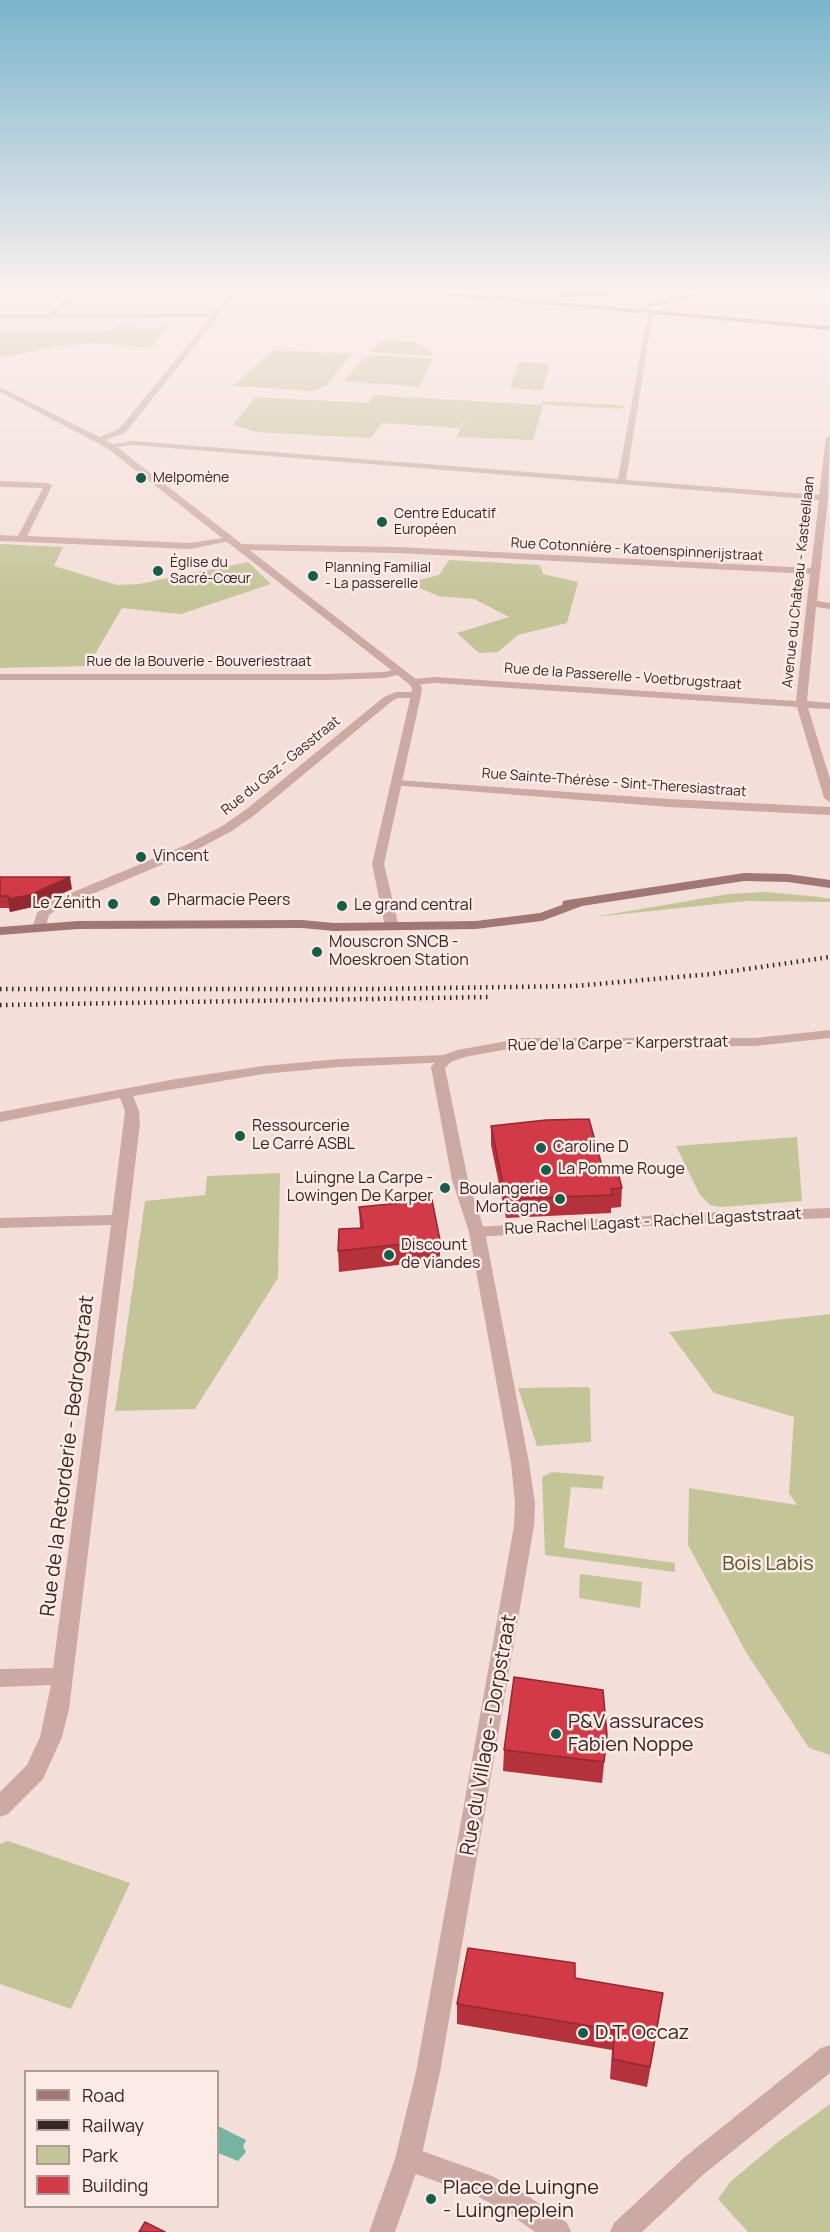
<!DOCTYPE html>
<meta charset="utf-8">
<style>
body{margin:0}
#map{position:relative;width:830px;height:2232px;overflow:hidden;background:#f4ded9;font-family:Manrope,sans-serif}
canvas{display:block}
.legend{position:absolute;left:24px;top:2070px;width:195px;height:138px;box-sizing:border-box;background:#fbeae5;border:2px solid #ad9c99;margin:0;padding:8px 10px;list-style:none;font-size:18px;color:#372626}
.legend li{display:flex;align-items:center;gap:12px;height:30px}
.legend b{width:30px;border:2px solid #ad9c99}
</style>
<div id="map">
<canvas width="830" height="2232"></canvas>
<ul class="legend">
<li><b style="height:8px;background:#a07775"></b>Road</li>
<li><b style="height:8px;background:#372626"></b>Railway</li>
<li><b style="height:16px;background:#c3c497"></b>Park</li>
<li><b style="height:16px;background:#d13a46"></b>Building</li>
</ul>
</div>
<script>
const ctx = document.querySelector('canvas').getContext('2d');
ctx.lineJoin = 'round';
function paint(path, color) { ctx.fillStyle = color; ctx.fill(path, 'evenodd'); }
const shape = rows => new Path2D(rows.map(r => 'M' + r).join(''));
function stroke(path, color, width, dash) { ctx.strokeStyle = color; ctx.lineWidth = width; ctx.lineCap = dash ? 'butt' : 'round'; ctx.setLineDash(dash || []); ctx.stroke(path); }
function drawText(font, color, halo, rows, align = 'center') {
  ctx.font = font + ' Manrope,sans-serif'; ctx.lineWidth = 5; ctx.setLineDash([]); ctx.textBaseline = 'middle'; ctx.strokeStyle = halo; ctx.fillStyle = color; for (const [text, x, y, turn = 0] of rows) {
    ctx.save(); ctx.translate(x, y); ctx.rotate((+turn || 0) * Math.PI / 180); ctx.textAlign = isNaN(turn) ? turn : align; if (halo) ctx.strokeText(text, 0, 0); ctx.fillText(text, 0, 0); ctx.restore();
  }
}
paint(shape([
 [119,326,171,327,163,331,152,348,97,343,60,346,0,358,0,331,107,331],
 [380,341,415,342,432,352,430,356,368,352],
 [273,350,352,354,327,385,314,391,233,386],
 [376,355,433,359,419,387,344,381,363,358],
 [519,362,550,364,542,391,510,388],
 [373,395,542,405,543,401,624,405,622,409,543,405,533,440,456,437,469,413,459,428,382,423,371,438,256,432,233,425,255,397,369,403],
 [0,544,63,547,54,566,117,585,139,584,248,562,271,584,181,614,122,608,88,666,0,668],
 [449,560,540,565,543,574,578,582,567,623,518,635,498,652,479,653,457,633,509,617,474,599,438,596,408,583,439,575],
 [765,892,820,897,830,899,830,902,746,901,594,917,729,894],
 [797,1137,802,1201,721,1207,710,1205,700,1195,676,1146],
 [280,1173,278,1278,195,1409,115,1411,145,1201,205,1195,207,1176],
 [830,1314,830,1755,809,1748,746,1652,688,1545,689,1488,797,1505,789,1493,794,1417,714,1393,669,1332],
 [588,1387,590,1389,591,1442,537,1446,518,1388],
 [552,1472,604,1476,602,1489,571,1487,564,1548,675,1563,675,1572,545,1555,542,1477],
 [580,1574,642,1582,640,1608,579,1598],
 [8,1841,130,1883,71,2009,0,1984,0,1844],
 [830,2104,830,2232,748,2232,718,2199,730,2182,778,2142]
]), '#c3c497');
paint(shape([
 [218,2126,246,2140,243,2146,246,2152,238,2161,218,2153]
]), '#75b3a2');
paint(shape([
 [231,292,238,292,125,433,100,442,96,440,97,438,119,429,211,317,0,319,0,315,49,315,52,310,74,293,76,296,56,314,214,313,231,292],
 [648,312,653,313,626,480,819,495,826,438,830,436,828,498,817,601,830,603,830,609,816,607,807,701,830,703,830,709,808,708,830,779,830,802,824,798,797,707,435,683,413,685,408,682,413,679,435,677,796,701,810,574,398,553,240,550,235,547,240,544,398,547,811,568,819,500,132,445,110,448,106,446,132,441,618,479,648,312],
 [0,481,48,483,52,486,27,536,190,543,230,537,235,540,190,549,0,541,0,535,18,536,43,488,0,487,0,481],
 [398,669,403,672,402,674,384,678,327,680,0,680,0,674,327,674,384,672,398,669],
 [396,692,416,692,421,695,416,698,398,698,392,701,256,814,232,831,194,851,57,909,49,915,45,929,35,929,33,926,37,913,47,903,186,845,224,825,248,808,384,697,396,692],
 [396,780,669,799,830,807,830,815,669,807,392,785,392,781,396,780],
 [446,1055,453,1059,451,1062,339,1067,263,1074,133,1096,139,1111,140,1124,69,1709,62,1737,43,1779,8,1814,0,1817,0,1792,27,1765,40,1737,51,1685,0,1687,0,1669,53,1668,111,1225,0,1228,0,1218,112,1215,125,1111,120,1098,0,1122,0,1112,176,1079,263,1066,339,1059,446,1055],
 [830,1208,830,1218,695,1223,477,1237,471,1236,469,1232,471,1228,477,1227,695,1213,830,1208],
 [830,2045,830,2073,704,2174,642,2232,610,2232,614,2223,686,2156,821,2048,830,2045],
 [408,2146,492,2176,525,2194,567,2223,571,2232,535,2232,507,2212,477,2196,399,2168,395,2159,399,2150,408,2146]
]), '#cda9a4');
paint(shape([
 [0,387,113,444,417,680,422,688,421,695,384,864,399,927,397,930,387,930,385,927,372,864,411,695,412,688,409,684,107,448,0,392,0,387],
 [830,1030,830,1038,755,1046,524,1046,465,1057,451,1062,445,1068,468,1180,485,1232,529,1463,535,1503,534,1526,440,2072,421,2159,395,2232,369,2232,395,2159,416,2072,514,1526,515,1503,511,1463,469,1232,452,1180,431,1067,441,1056,457,1050,524,1038,755,1038,830,1030]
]), '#cda9a4');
paint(shape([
 [408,292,439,292,830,326,830,330,408,292],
 [700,292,714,292,647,308,644,306,700,292],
 [744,873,788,874,830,880,830,888,788,882,744,881,582,906,542,921,476,929,334,931,302,928,78,929,0,935,0,927,78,921,302,920,334,923,476,921,540,913,562,905,563,901,568,900,744,873]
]), '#a07775');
stroke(shape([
 [0,989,374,989,574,986,712,974,830,957],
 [0,1005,490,997]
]), '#372626', 4.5, [1.5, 4.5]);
paint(shape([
 [559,292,611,292,610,296,559,297],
 [0,877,72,889,32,907,10,912,9,908,0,908],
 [491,1126,602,1166,622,1188,621,1207,611,1208,611,1213,506,1218,491,1145],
 [359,1207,440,1240,440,1260,339,1272,338,1251,360,1228],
 [607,1735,602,1783,503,1771,504,1750],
 [575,1978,660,2014,647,2087,610,2079,612,2050,457,2024,457,2004]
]), '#b4323c');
paint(shape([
 [70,877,72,889,32,907,10,912,8,899]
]), '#922931');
const building = shape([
 [0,877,70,877,30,895,8,899,9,896,0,896,0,877],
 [589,1119,602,1166,616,1165,622,1188,611,1189,612,1195,506,1199,491,1126,546,1120,589,1119],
 [432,1200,440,1240,338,1251,339,1229,363,1228,359,1207,432,1200],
 [514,1677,603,1690,607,1735,604,1762,504,1750,514,1677],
 [468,1948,575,1963,575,1978,663,1993,650,2067,613,2059,614,2030,457,2004,468,1948],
 [145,2222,165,2232,139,2232,145,2222]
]);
paint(building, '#d13a46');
stroke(building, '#922931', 1.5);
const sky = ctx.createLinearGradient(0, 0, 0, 605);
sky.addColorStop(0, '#7ab4cc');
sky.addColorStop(0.48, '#faf0ee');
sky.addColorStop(1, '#faf0ee00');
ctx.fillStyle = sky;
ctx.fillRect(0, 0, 830, 605);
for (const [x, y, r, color] of [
 [141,478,6,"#185c4b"],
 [382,522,6,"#185c4b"],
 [158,571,6,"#185c4b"],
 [313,576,6,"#185c4b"],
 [141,857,6,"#185c4b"],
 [155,901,6,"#185c4b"],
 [113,904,6,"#185c4b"],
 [342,906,6,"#185c4b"],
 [317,952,6,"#185c4b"],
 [240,1136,6,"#185c4b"],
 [541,1148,6,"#185c4b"],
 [546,1170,6,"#185c4b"],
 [445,1188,6,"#185c4b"],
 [560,1199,6,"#185c4b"],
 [389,1255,6,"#185c4b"],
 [556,1734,6,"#185c4b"],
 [583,2033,6,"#185c4b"],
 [431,2199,6,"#185c4b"]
]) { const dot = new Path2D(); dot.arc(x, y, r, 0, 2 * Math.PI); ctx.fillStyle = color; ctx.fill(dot); stroke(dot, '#fbeae5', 2); }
drawText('14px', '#372626', '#fbeae5', [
 ["Melpomène",153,478],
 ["Centre Educatif",394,514],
 ["Européen",394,530],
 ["Église du",170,563],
 ["Sacré-Cœur",170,579],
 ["Planning Familial",325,568],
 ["- La passerelle",325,584]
], 'left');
drawText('14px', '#372626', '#fbeae5', [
 ["Rue Cotonnière - Katoenspinnerijstraat",637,550,3],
 ["Avenue du Château - Kasteellaan",799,582,-84],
 ["Rue de la Bouverie - Bouveriestraat",199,662],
 ["Rue de la Passerelle - Voetbrugstraat",623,677,4],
 ["Rue du Gaz - Gasstraat",281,766,-39],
 ["Rue Sainte-Thérèse - Sint-Theresiastraat",614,783,4]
]);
drawText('16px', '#372626', '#fbeae5', [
 ["Vincent",153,857],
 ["Pharmacie Peers",167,901],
 ["Le Zénith",101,904,"right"],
 ["Le grand central",354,906],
 ["Mouscron SNCB -",329,943],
 ["Moeskroen Station",329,961],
 ["Ressourcerie",252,1127],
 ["Le Carré ASBL",252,1145],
 ["Caroline D",553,1148],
 ["La Pomme Rouge",558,1170],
 ["Luingne La Carpe -",433,1179,"right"],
 ["Lowingen De Karper",433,1197,"right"],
 ["Boulangerie",548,1190,"right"],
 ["Mortagne",548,1208,"right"],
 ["Discount",401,1246],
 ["de viandes",401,1264]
], 'left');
drawText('16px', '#372626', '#fbeae5', [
 ["Rue de la Carpe - Karperstraat",618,1044,-1],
 ["Rue Rachel Lagast - Rachel Lagaststraat",653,1222,-3]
]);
drawText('20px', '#372626', '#fbeae5', [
 ["Rue de la Retorderie - Bedrogstraat",68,1456,-83],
 ["Rue du Village - Dorpstraat",489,1735,-80]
]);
drawText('20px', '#555828', '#fbeae5', [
 ["Bois Labis",768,1564]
]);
drawText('20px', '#372626', '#fbeae5', [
 ["P&V assuraces",568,1722],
 ["Fabien Noppe",568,1745],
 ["D.T. Occaz",595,2033],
 ["Place de Luingne",443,2188],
 ["- Luingneplein",443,2211]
], 'left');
</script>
